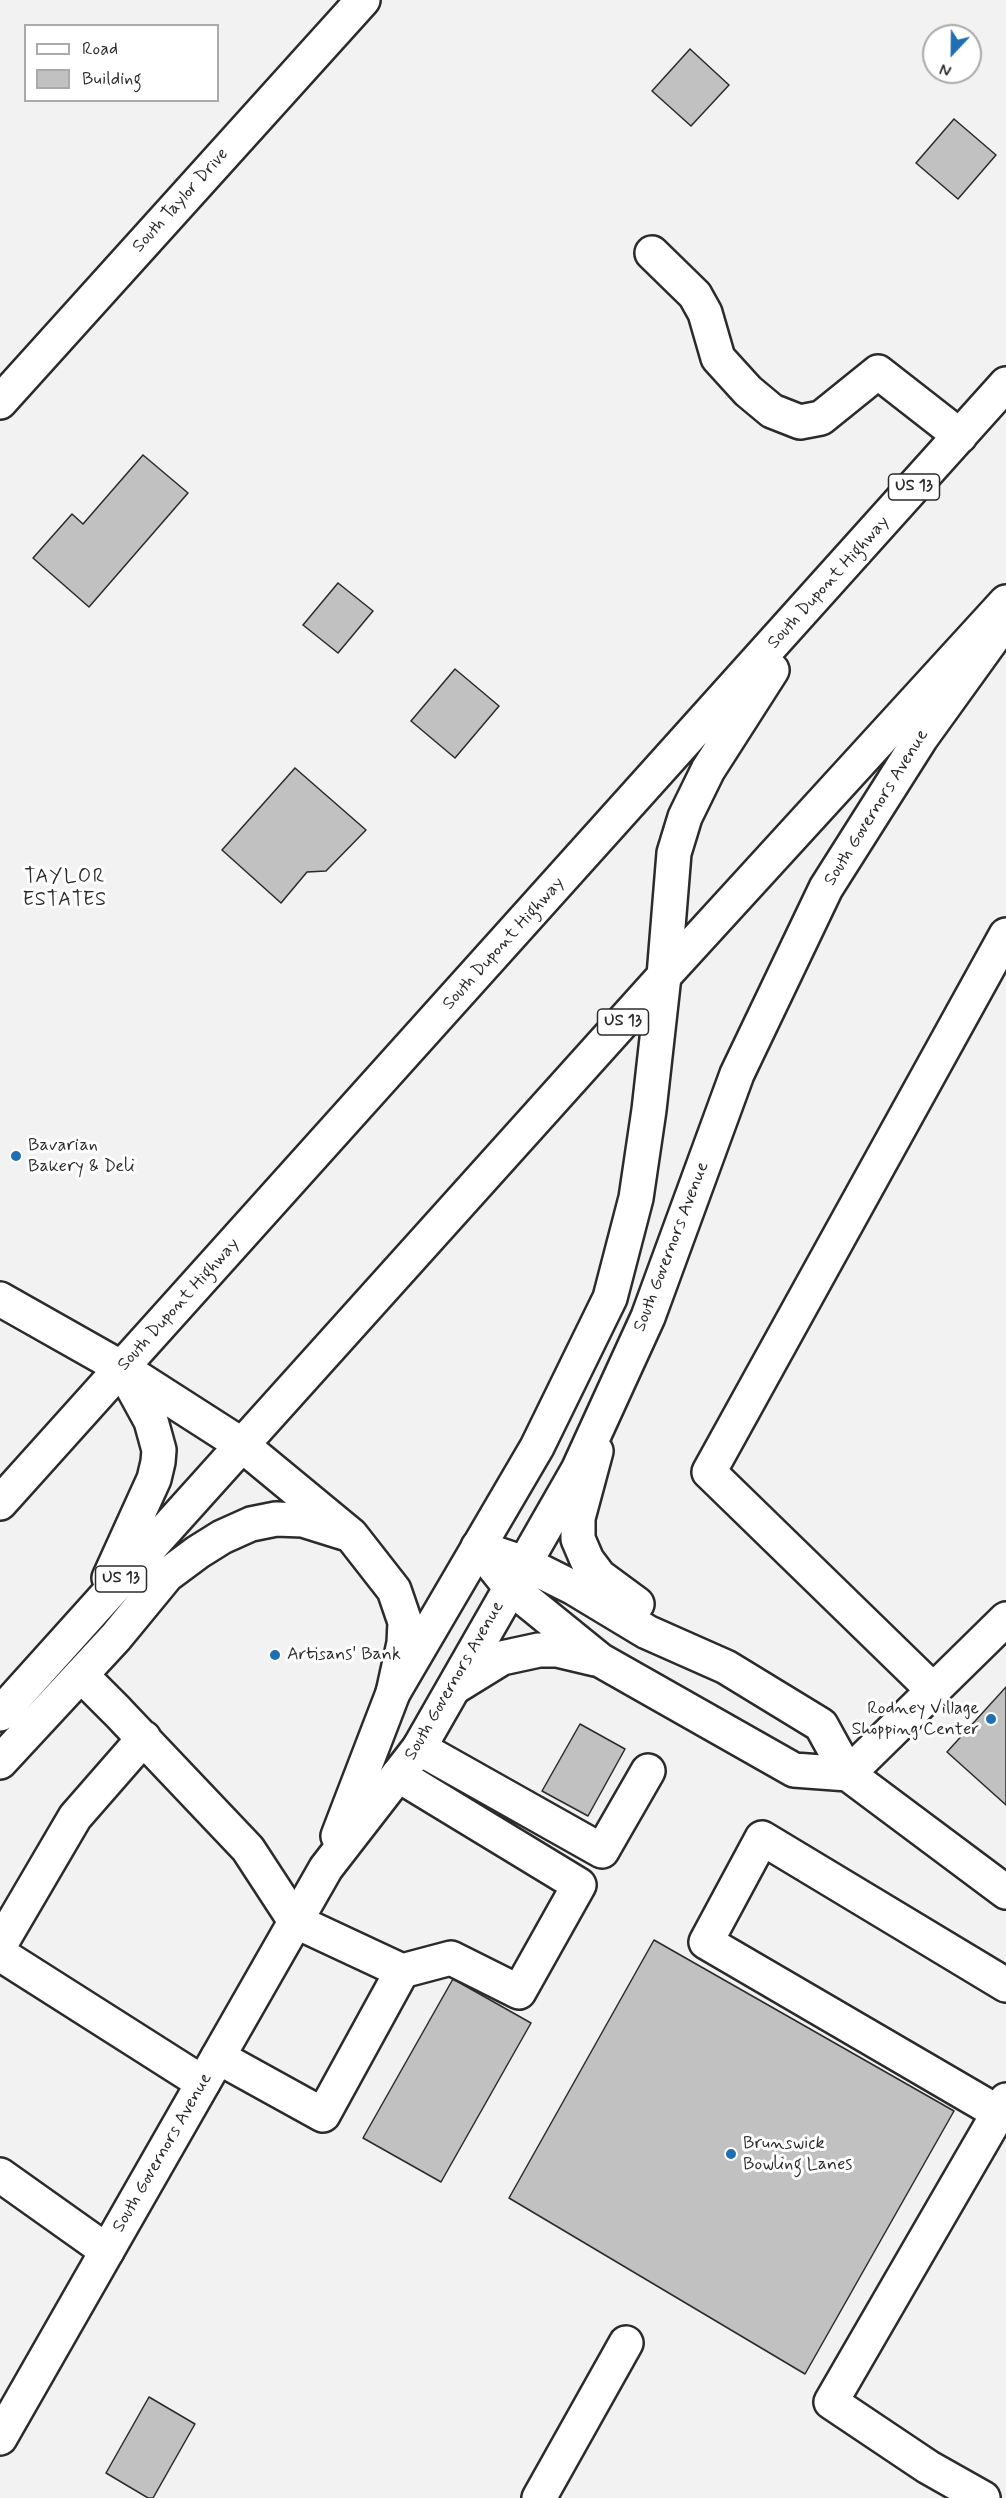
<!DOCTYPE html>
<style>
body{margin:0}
#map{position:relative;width:1006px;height:2498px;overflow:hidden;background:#f2f2f2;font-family:Mynerve,sans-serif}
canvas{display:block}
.legend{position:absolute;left:24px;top:24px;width:195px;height:78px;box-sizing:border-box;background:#fff;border:2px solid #aaa;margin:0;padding:8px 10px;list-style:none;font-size:18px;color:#2b2b2b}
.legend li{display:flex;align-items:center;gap:12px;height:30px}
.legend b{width:30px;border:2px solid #aaa}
.north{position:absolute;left:922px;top:24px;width:60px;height:60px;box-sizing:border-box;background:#fff;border:2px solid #aaa;border-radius:50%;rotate:202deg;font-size:16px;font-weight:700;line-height:24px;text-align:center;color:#2b2b2b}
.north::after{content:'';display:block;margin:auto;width:21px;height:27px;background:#1f6fb2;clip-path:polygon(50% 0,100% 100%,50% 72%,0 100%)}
</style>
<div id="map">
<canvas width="1006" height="2498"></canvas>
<ul class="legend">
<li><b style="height:8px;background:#fff"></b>Road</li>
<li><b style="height:16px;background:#c1c1c1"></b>Building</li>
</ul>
<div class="north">N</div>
</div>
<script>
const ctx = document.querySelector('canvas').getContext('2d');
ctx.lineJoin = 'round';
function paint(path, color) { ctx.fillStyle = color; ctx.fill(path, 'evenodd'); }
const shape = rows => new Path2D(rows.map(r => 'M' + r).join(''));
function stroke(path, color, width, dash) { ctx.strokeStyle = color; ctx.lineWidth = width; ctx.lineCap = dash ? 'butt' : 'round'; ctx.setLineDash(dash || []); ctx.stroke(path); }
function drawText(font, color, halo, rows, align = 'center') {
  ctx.font = font + ' Mynerve,sans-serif'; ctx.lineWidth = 6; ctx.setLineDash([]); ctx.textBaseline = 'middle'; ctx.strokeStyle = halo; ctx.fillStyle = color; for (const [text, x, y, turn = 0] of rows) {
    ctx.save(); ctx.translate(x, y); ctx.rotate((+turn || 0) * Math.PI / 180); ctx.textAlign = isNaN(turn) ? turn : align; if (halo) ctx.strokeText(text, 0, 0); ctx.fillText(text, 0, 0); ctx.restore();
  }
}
const building = shape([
 [690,49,729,85,691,126,652,91,690,49],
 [954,119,996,155,958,199,916,163,954,119],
 [143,455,188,493,89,607,33,558,72,514,83,524,143,455],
 [338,583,373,611,338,653,303,625,338,583],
 [455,669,499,706,455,758,411,721,455,669],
 [295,768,366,830,326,871,307,872,281,903,222,850,295,768],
 [1006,1687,1006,1805,947,1752,1006,1687],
 [580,1724,625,1749,588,1816,542,1791,580,1724],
 [654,1940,954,2111,805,2374,509,2198,654,1940],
 [453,1979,531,2023,441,2182,363,2138,453,1979],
 [149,2397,195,2424,153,2498,148,2498,106,2473,149,2397]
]);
paint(building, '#c1c1c1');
stroke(building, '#2b2b2b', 1.5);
const minor = shape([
 [652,253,695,295,705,313,718,358,748,391,772,411,800,422,821,418,878,372,960,436],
 [0,402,363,0],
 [0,1299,122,1368,242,1445],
 [596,1451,578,1518,578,1539,587,1560,599,1576,637,1604],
 [478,1547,510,1587,600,1660,794,1770,848,1774,1006,1619],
 [497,1554,524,1563,574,1588,647,1632,726,1667,821,1725,848,1774,1006,1892],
 [81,1675,117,1711,248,1849,295,1921,402,1971,323,2115,218,2057],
 [455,1687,502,1658,539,1650,557,1650,595,1659],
 [933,1690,709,1472,1006,935],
 [419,1748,602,1851,648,1771],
 [398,1775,579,1885,519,1992,451,1958,402,1971],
 [0,1945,75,1817,144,1738],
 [0,1954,203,2083],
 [999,2113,706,1942,762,1838,1006,1985],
 [0,2175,107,2251],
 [539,2498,626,2343],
 [983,2498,928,2467,831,2402,1006,2100]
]);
const major = shape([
 [338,1836,393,1693,537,1447,610,1298,636,1198,649,1110,664,976],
 [0,2438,326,1868,419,1748,578,1470,648,1317,737,1074,826,888,921,738,1006,620]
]);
const highway = shape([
 [664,976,674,853,685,817,708,770,772,670],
 [242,1445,351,1535,394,1590,405,1622,404,1643,393,1693],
 [0,1503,1006,384],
 [109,1578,154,1479,158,1462,159,1450,151,1421,122,1368],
 [0,1714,664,976,1006,602],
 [0,1762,116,1637,167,1575,198,1552,222,1537,251,1524,276,1519,303,1520,351,1535]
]);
stroke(minor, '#2b2b2b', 38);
stroke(major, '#2b2b2b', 38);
stroke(highway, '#2b2b2b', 38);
stroke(minor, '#fff', 33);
stroke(major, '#fff', 33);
stroke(highway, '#fff', 33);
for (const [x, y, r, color] of [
 [16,1156,6,"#1f6fb2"],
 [275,1655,6,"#1f6fb2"],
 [991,1719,6,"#1f6fb2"],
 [731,2154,6,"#1f6fb2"]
]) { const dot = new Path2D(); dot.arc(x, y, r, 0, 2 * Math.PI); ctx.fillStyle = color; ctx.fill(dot); stroke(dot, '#fff', 2); }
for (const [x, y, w] of [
 [914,487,51],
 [623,1022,51],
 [121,1579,51]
]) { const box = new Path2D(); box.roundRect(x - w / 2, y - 13, w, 26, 4.5); ctx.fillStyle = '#fff'; ctx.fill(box); stroke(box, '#2b2b2b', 1.5); }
drawText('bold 16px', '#2b2b2b', null, [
 ["US 13",914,487],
 ["US 13",623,1022],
 ["US 13",121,1579]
]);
drawText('18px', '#2b2b2b', '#fff', [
 ["South Taylor Drive",181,201,-48],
 ["South Dupont Highway",829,583,-48],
 ["South Governors Avenue",877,808,-58],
 ["South Dupont Highway",504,944,-48],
 ["South Governors Avenue",672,1247,-69],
 ["South Dupont Highway",179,1305,-48],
 ["South Governors Avenue",455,1681,-60],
 ["South Governors Avenue",163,2153,-60]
]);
drawText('18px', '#2b2b2b', '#fff', [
 ["Bavarian",28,1146],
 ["Bakery & Deli",28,1167],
 ["Artisans' Bank",287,1655],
 ["Rodney Village",979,1709,"right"],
 ["Shopping Center",979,1730,"right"],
 ["Brunswick",743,2144],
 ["Bowling Lanes",743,2165]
], 'left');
ctx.letterSpacing = '1.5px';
drawText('20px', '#2b2b2b', '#fff', [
 ["TAYLOR",65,878],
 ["ESTATES",65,901]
]);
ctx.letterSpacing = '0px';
</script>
